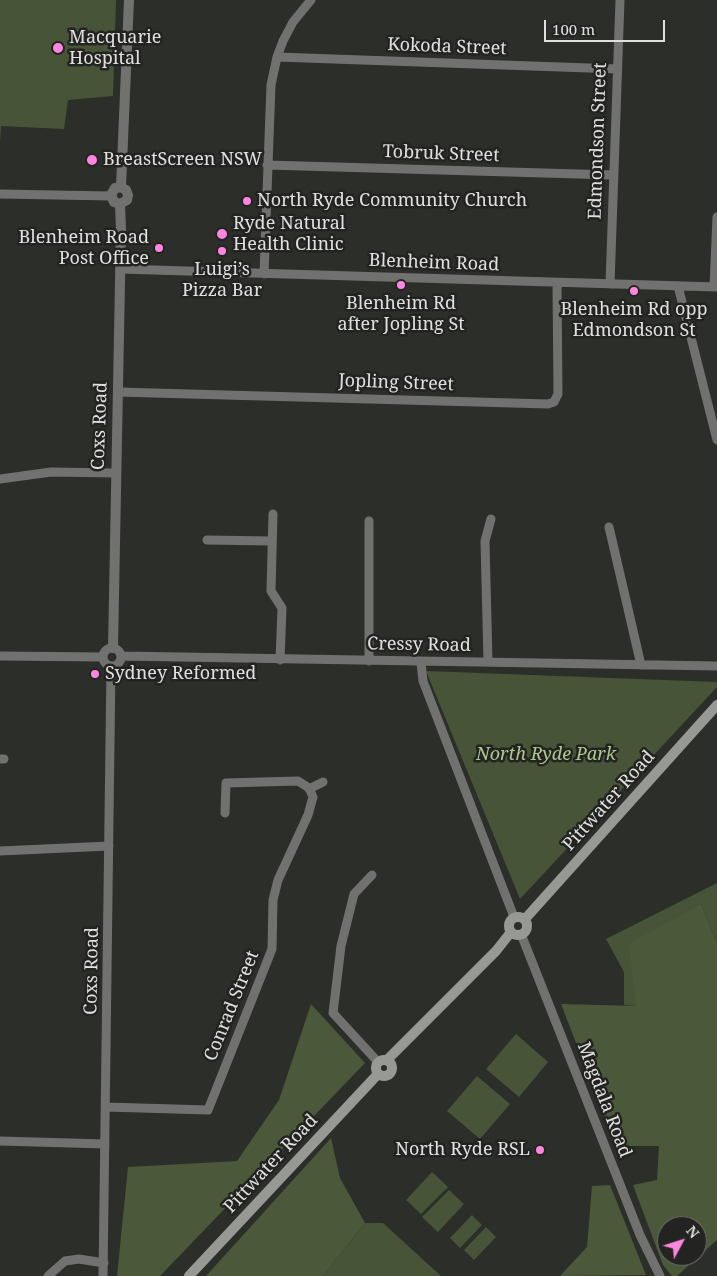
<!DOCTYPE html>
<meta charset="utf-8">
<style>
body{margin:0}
#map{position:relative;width:717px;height:1276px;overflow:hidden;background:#2c2e2a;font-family:"Noto Serif",serif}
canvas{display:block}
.north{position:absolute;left:657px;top:1216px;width:50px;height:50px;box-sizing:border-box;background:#232421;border:1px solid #6f706d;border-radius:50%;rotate:50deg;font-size:14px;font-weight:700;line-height:20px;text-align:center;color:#e0e1df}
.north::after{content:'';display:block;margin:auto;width:18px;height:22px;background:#fe85e0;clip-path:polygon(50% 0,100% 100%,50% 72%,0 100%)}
.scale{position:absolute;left:544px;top:20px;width:121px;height:22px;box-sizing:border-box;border:2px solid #e0e1df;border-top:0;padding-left:6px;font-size:15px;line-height:18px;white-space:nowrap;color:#e0e1df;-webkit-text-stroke:4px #232421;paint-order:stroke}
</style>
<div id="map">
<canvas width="717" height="1276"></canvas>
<div class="north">N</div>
<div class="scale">100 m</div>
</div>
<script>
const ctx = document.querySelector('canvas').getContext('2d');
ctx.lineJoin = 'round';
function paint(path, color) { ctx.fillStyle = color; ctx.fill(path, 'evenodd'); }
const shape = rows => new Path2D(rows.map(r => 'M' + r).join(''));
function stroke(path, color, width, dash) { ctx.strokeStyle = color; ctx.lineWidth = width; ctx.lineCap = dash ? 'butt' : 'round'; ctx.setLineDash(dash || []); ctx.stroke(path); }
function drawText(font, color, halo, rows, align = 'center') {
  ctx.font = font + ' "Noto Serif",serif'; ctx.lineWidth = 5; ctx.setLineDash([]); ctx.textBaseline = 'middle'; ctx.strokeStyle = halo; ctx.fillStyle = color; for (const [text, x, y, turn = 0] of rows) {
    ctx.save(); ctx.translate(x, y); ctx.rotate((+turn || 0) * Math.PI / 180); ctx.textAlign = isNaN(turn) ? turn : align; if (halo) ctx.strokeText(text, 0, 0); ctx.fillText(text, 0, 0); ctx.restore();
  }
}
paint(shape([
 [0,0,116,0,113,96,68,100,64,129,1,126,0,143],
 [426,671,717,682,717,687,520,899],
 [717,883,717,943,701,904,636,1006,624,1005,624,972,606,939],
 [516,1034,548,1062,519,1097,486,1069],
 [477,1076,510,1104,480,1139,447,1111],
 [432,1172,448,1187,421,1214,406,1200],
 [449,1190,464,1204,438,1232,422,1217],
 [472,1215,482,1225,460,1248,450,1238],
 [365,1223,383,1223,441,1276,323,1276],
 [486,1227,496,1237,474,1260,464,1250]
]), '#485438');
paint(shape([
 [701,904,717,943,717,1240,677,1276,672,1276,663,1265,633,1185,657,1180,659,1146,616,1146,561,1004,636,1006,629,944],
 [667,1226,697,1226,697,1256,667,1256],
 [311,1004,365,1063,160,1276,117,1276,128,1167,237,1161,279,1100],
 [331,1138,340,1178,365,1223,323,1276,206,1276],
 [610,1185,646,1275,560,1276,587,1247,592,1186]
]), '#4b5839');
stroke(shape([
 [277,57,617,69],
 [267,165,613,175],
 [0,194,111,196],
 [120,269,717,287],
 [264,274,271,85,277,57,283,41,293,22,311,0],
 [610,284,620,0],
 [678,286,717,440],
 [714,287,717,217],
 [118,392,548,404,554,402,558,394,557,283],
 [0,479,51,472,115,473],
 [273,514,271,591,282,608,280,660],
 [609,527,641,665],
 [207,540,272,541],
 '103 657a9 9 0 1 1 18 0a9 9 0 1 1-18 0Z',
 [0,656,103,657],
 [121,656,717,666],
 [369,661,369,521],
 [488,662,485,541,491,519],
 [421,663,423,681,514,917],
 [0,759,4,759],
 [309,789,323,782],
 [0,851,109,846],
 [372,875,354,894,341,946,333,1013,378,1062],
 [521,934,640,1235,660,1276],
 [106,1107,208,1110,272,949,273,900,278,880,308,815,313,797,309,788,298,781,226,783,225,813],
 [0,1141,105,1144],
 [48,1276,65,1261,79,1259,104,1263],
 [103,1276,111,666]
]), '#717270', 9);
stroke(shape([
 [121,187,129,0],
 [120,204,114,202,111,195,115,188,121,187],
 [120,204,127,200,128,195,126,190,121,187],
 [113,648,121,230,120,204]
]), '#717270', 10);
stroke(shape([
 '509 926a9 9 0 1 1 18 0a9 9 0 1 1-18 0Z',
 [525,919,717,705],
 '376 1068a8 8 0 1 1 16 0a8 8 0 1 1-16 0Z',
 [387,1060,496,951,511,932],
 [189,1276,378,1074]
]), '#979995', 10);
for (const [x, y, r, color] of [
 [58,48,6,"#fe85e0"],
 [92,160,6,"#fe85e0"],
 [247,201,5,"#fe85e0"],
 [222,234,6,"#fe85e0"],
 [159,248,5,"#fe85e0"],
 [222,251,5,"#fe85e0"],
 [401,285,5,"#fe85e0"],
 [634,291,5,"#fe85e0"],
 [95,674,5,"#fe85e0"],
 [540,1150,5,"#fe85e0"]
]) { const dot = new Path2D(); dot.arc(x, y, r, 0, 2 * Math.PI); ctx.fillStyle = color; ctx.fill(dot); stroke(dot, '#232421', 2); }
drawText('18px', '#e0e1df', '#232421', [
 ["Macquarie",69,38],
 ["Hospital",69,59],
 ["BreastScreen NSW",103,160],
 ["North Ryde Community Church",257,201],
 ["Ryde Natural",233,224],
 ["Health Clinic",233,245],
 ["Blenheim Road",149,238,"right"],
 ["Post Office",149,259,"right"],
 ["Luigi’s",222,270,"center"],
 ["Pizza Bar",222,291,"center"],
 ["Blenheim Rd",401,304,"center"],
 ["after Jopling St",401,325,"center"],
 ["Blenheim Rd opp",634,310,"center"],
 ["Edmondson St",634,331,"center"],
 ["Sydney Reformed",105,674],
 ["North Ryde RSL",530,1150,"right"]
], 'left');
drawText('18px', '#e0e1df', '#232421', [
 ["Kokoda Street",447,47,2],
 ["Edmondson Street",598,141,-88],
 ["Tobruk Street",441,154,2],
 ["Blenheim Road",434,263,2],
 ["Jopling Street",396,383,2],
 ["Coxs Road",100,426,-88],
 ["Cressy Road",419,645,1],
 ["Pittwater Road",609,801,-48],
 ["Coxs Road",92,971,-89],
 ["Conrad Street",232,1006,-68],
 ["Magdala Road",604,1100,69],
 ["Pittwater Road",271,1164,-47]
]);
drawText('italic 18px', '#afc88f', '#232421', [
 ["North Ryde Park",546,755]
]);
</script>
